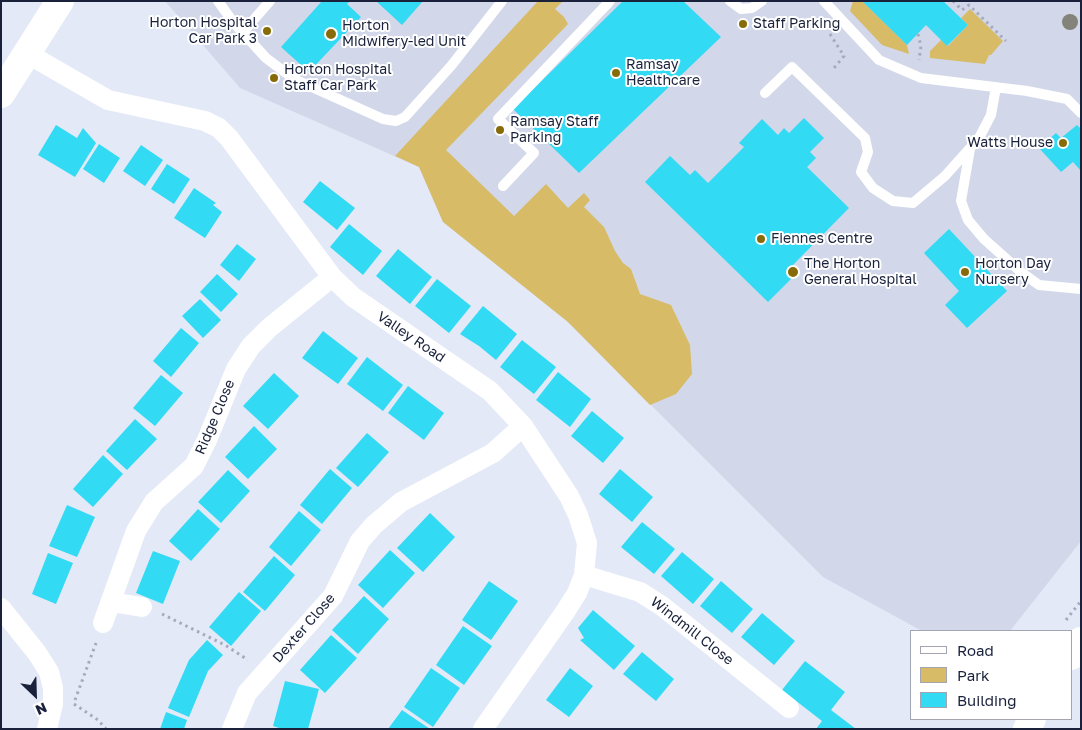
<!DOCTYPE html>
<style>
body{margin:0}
#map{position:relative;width:1082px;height:730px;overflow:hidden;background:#e3e9f7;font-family:"Golos Text",sans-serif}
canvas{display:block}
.frame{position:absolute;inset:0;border:2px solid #19213b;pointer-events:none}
.legend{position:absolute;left:910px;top:630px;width:162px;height:90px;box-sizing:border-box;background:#fff;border:1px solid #a3a6b1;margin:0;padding:6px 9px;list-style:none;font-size:15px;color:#19213b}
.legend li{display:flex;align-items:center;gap:10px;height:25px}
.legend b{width:25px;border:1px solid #a3a6b1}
.north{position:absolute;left:10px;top:670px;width:50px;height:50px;-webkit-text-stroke:4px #fff;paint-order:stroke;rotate:156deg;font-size:14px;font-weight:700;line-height:20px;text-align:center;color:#19213b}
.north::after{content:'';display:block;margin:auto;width:18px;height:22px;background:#19213b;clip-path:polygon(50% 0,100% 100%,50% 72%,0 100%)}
</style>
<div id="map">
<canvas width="1082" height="730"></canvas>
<div class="frame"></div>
<ul class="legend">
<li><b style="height:6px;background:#fff"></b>Road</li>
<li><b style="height:14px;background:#d8bb66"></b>Park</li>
<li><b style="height:14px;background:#32daf4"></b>Building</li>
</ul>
<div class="north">N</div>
</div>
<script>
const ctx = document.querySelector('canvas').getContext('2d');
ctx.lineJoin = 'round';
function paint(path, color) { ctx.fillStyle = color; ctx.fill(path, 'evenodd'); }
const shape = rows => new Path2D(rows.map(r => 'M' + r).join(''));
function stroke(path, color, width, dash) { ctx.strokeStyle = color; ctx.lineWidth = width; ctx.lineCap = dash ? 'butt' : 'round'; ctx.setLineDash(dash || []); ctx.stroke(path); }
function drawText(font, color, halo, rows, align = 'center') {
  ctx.font = font + ' "Golos Text",sans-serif'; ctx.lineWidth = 4; ctx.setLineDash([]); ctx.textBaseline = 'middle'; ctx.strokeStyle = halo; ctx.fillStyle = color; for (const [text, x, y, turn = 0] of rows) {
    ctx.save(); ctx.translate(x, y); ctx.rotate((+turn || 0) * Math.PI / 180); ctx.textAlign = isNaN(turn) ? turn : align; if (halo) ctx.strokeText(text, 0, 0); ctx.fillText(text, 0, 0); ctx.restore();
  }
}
paint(shape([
 [165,1,1081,1,1081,541,1010,631,922,631,823,577,568,322,443,222,419,167,240,88]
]), '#d2d8e9');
paint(shape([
 [538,1,563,1,555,9,564,17,568,24,446,150,514,216,546,184,568,208,584,193,590,200,584,207,604,227,615,251,623,263,631,269,640,294,671,305,690,345,692,374,676,394,650,405,568,322,443,222,419,167,395,156],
 [853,1,862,1,907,45,909,54,882,45,850,11],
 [970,9,1003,41,991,55,989,55,985,64,930,58,930,51,941,40,948,46,968,25,961,18]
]), '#d8bb66');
paint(shape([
 [322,1,350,1,347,4,361,17,309,72,281,47],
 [376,1,423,1,402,25],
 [623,1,683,1,721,37,579,173,513,109],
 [862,1,943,1,968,25,947,46,926,25,907,45],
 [804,118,824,138,810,152,816,158,807,167,849,208,788,270,794,276,768,302,645,182,670,156,690,175,695,170,708,183,744,147,739,143,762,119,778,135,784,128,789,133],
 [56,125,77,138,83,128,96,143,75,177,38,155],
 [1077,125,1081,129,1081,171,1073,162,1061,172,1039,148,1056,133,1061,138],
 [99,144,120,158,104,183,83,169],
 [141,145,163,160,145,186,123,171],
 [167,164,190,179,174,204,151,189],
 [320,181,355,208,337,230,303,202],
 [194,188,216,203,213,205,222,212,205,238,174,218],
 [349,224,382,251,363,275,330,247],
 [949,229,1007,291,967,328,945,305,959,291,924,253],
 [237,244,256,259,239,281,220,265],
 [398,249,432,277,410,304,376,276],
 [217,274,238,294,221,312,200,292],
 [437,279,471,306,449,333,415,306],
 [200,299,221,320,203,338,182,316],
 [483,306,517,334,496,360,479,346,460,334],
 [181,328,199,343,171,377,153,361],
 [323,331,358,358,338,384,302,358],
 [522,340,556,367,534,394,500,367],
 [367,357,403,385,383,411,347,384],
 [558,372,591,399,570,427,536,400],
 [274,373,299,396,268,429,243,406],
 [161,375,183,393,155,426,133,408],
 [408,386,444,413,424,440,388,413],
 [592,411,624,438,603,463,571,436],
 [135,419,157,439,127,470,106,451],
 [254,426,277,449,248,479,225,457],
 [367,433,389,452,358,487,336,468],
 [103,455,123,474,93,507,73,489],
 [330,469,352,488,322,524,300,505],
 [620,469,653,497,632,522,599,494],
 [228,470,250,491,221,523,198,502],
 [67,505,95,517,77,557,49,546],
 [198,509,220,529,191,561,169,541],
 [299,511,321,530,291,566,269,547],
 [430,513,455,537,423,572,397,548],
 [642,522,675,549,654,574,621,547],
 [390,550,415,573,383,608,358,585],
 [153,551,180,561,163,604,136,593],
 [682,552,714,579,693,604,661,576],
 [48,553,73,563,56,604,32,594],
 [274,556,295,575,265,611,243,592],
 [489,581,518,601,491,640,462,620],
 [721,581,753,609,732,633,700,606],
 [239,592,261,611,231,646,209,627],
 [364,596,389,619,358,654,332,630],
 [593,610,635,646,614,670,580,640,584,638,578,628],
 [762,613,795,641,774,665,741,637],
 [463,626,492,646,464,685,436,665],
 [331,635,357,658,325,693,300,670],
 [207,640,223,655,208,671,189,717,168,708,189,660],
 [642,652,674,679,656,701,623,674],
 [805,661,845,692,831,710,856,729,816,729,822,721,782,690],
 [431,668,460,688,433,727,404,707],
 [570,668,593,686,569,717,546,700],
 [285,681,319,689,308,729,282,729,273,726],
 [402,710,430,729,388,729],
 [166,712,187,720,184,729,160,729]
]), '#32daf4');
stroke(shape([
 [953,1,962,10,969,5,1006,41],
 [830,34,844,56,834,68],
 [918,34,921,46,919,60],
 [162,614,225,645,248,660],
 [1066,620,1081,601],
 [75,700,96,643],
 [74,704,98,720,106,729]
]), '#a5abbd', 3, [2.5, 4]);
stroke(shape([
 [218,1,233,22,266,58,294,79,383,119,396,121,405,117,451,66,502,1],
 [730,1,741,9,752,8,762,1],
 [824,1,879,60,921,78,1027,91,1067,99,1081,113],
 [243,32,270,1],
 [765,93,792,67,865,138,868,152,861,172,873,188,893,201,913,203,945,176,979,138,991,115,996,87],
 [970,149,961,201,968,220,984,239,1021,272,1039,285,1081,289],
 [503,186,534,153,498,119,610,1]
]), '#fff', 10);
stroke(shape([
 [28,54,108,100,205,121,219,128,229,138,332,277,353,297,490,391,523,426,569,496,578,515,587,543,584,575,577,593,565,612,483,729],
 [584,575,640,592,662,606,789,708],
 [111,602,142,607],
 [1,608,37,653,49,672,53,688,53,704,47,729],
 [103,623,136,531,154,502,194,466,207,440,236,369,251,346,269,328,332,277],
 [232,729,247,693,333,596,360,541,374,525,401,502,493,453,523,426]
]), '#fff', 20);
stroke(shape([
 [1,94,60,1]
]), '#fff', 28);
stroke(shape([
 [1071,656,1081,641],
 [1027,729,1032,719]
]), '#fff', 28);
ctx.fillStyle = '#83827b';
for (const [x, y] of [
 [1070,22]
]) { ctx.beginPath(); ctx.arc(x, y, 8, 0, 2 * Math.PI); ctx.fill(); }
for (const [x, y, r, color] of [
 [743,24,5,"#866b08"],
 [267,31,5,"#866b08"],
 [331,34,6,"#866b08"],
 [616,73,5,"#866b08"],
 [274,78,5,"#866b08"],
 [500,130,5,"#866b08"],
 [1063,143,5,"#866b08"],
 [761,239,5,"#866b08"],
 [793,272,6,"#866b08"],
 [965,272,5,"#866b08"]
]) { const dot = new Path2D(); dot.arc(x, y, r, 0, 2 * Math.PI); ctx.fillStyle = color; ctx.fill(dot); stroke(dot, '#fff', 2); }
drawText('14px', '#19213b', '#fff', [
 ["Horton Hospital",257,23,"right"],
 ["Car Park 3",257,39,"right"],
 ["Staff Parking",753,24],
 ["Horton",342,26],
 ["Midwifery-led Unit",342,42],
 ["Ramsay",626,65],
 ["Healthcare",626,81],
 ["Horton Hospital",284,70],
 ["Staff Car Park",284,86],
 ["Ramsay Staff",510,122],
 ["Parking",510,138],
 ["Watts House",1053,143,"right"],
 ["Fiennes Centre",771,239],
 ["The Horton",804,264],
 ["General Hospital",804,280],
 ["Horton Day",975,264],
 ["Nursery",975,280]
], 'left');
drawText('14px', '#19213b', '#fff', [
 ["Valley Road",411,337,34],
 ["Ridge Close",215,417,-67],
 ["Dexter Close",304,628,-49],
 ["Windmill Close",692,631,38]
]);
</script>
